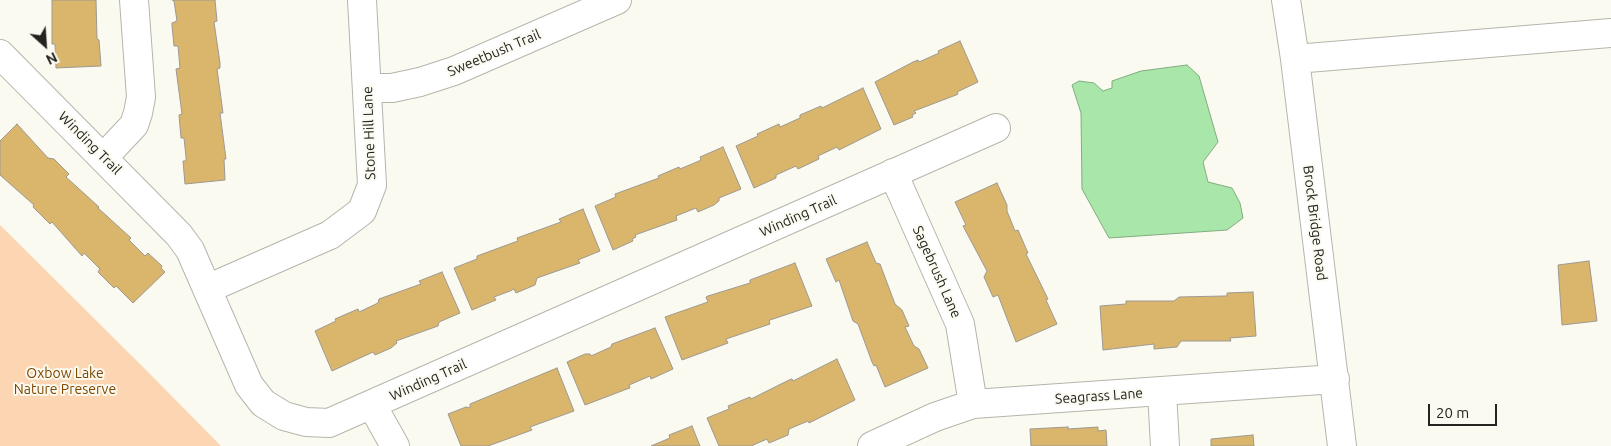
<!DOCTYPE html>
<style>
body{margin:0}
#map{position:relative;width:1611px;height:446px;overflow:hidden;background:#fafaf0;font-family:Ubuntu,sans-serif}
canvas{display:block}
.north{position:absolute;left:20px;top:20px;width:50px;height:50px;-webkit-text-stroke:4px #fafaf0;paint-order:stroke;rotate:154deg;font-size:14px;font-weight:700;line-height:20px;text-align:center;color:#242320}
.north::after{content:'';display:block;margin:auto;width:18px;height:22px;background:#242320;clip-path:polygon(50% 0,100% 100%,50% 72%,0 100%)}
.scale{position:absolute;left:1428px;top:404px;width:69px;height:22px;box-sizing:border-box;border:2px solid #242320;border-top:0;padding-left:6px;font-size:15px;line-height:18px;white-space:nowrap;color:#242320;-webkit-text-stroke:4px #fafaf0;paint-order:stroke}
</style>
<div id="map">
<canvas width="1611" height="446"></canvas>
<div class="north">N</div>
<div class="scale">20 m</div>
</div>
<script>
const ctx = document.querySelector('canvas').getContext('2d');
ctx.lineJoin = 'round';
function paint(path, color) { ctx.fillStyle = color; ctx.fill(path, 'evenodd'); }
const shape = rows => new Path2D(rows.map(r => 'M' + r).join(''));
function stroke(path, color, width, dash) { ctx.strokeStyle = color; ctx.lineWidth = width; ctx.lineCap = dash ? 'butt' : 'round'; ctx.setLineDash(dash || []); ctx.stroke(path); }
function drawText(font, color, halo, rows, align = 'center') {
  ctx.font = font + ' Ubuntu,sans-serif'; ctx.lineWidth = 4; ctx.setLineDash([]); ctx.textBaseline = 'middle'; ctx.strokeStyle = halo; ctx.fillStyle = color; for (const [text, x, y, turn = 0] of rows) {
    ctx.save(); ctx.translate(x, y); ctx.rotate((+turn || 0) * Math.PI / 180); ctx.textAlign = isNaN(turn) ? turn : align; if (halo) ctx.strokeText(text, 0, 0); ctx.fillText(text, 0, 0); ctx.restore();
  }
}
paint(shape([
 [0,225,146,370,221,446,0,446]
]), '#fcd5b2');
const water = shape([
 [1187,65,1199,76,1218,142,1203,162,1208,182,1232,188,1240,203,1243,218,1227,230,1109,238,1082,189,1081,113,1072,85,1079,81,1094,83,1103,91,1112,88,1112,81,1141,71,1187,65]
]);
paint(water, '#a9e6aa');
stroke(water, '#81ac81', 1);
const building = shape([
 [96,0,97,39,99,40,101,66,56,68,55,44,52,44,52,0,96,0],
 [215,0,217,21,214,22,220,63,220,68,217,69,223,113,220,113,226,159,224,159,225,180,185,184,183,161,186,161,186,157,184,138,181,138,179,115,182,114,176,69,180,68,178,46,174,46,172,26,172,23,177,21,174,1,172,0,215,0],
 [960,41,978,82,957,92,958,94,956,95,914,111,916,113,912,115,913,117,894,125,875,82,913,62,918,60,919,62,939,53,938,51,960,41],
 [863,88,881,129,839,150,837,147,818,156,819,159,798,169,796,166,776,175,776,178,754,188,736,146,758,136,757,134,779,124,780,127,800,118,800,115,821,106,822,108,863,88],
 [17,124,48,158,54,159,69,174,66,177,99,207,98,208,131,238,129,240,145,256,148,253,162,266,161,268,165,272,133,303,116,286,114,288,98,272,100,269,84,253,82,256,52,222,50,224,33,207,34,205,0,175,0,141,17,124],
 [723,147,741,189,719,198,719,201,714,205,698,212,696,208,676,216,677,220,635,235,636,237,632,239,633,241,613,250,595,206,616,197,615,194,659,178,658,176,679,167,680,169,699,161,701,160,700,157,723,147],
 [997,183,1007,205,1007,211,1015,231,1018,230,1028,253,1026,254,1048,299,1046,300,1057,324,1016,342,998,295,993,297,984,277,987,271,963,226,966,225,955,202,997,183],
 [583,209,600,251,578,260,580,263,537,278,535,285,516,293,514,289,510,291,494,297,496,300,472,310,454,268,477,259,477,256,515,242,518,241,517,238,561,222,559,219,583,209],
 [867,242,876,263,880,264,895,304,902,310,909,326,905,327,914,346,919,349,928,368,885,387,876,365,874,366,872,362,858,324,853,321,840,283,839,280,836,282,826,259,867,242],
 [1589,261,1597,321,1562,325,1558,265,1589,261],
 [795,263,812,306,770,320,769,321,770,324,726,339,728,343,682,360,665,317,708,302,706,297,708,296,750,283,750,280,795,263],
 [442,272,460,313,439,322,438,326,396,341,397,343,391,348,375,355,373,352,332,371,315,331,336,321,335,319,358,309,359,312,378,303,379,299,421,284,419,281,442,272],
 [1253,292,1256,336,1230,338,1231,341,1181,341,1177,347,1154,349,1154,344,1103,350,1100,306,1126,304,1126,301,1174,301,1179,297,1224,296,1227,296,1227,293,1253,292],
 [655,328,673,369,651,379,650,376,629,385,630,388,627,389,585,405,567,362,585,354,590,354,591,356,611,347,612,344,655,328],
 [837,359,855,400,809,423,808,421,789,429,788,435,769,443,767,439,751,446,719,446,707,418,729,409,728,406,750,397,751,399,789,380,792,379,793,381,837,359],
 [557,368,574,411,530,427,532,430,488,446,461,446,448,414,466,407,470,408,470,404,557,368],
 [692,426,700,446,651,446,670,438,669,435,692,426],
 [1068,427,1068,429,1098,427,1098,431,1106,430,1107,446,1031,446,1030,429,1068,427],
 [1253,435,1254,446,1211,446,1211,439,1253,435]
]);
paint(building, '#dab56c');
stroke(building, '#9d9991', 1);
const minor = shape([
 [1286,0,1295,59,1342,446],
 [0,54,179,235,190,250,249,385,263,403,284,416,306,422,329,423,996,128],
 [1295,59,1611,33],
 [367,88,392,88,420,82,454,71,617,0],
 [104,157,134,125,138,113,141,97,134,0],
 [893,173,960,324,973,404],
 [207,289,330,235,362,211,372,185,362,0],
 [1162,392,1165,446],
 [372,405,395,446],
 [872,446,935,417,973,404,1335,379]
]);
stroke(minor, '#b6b5ac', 30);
stroke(minor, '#fff', 28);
drawText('14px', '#242320', '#fafaf0', [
 ["Sweetbush Trail",494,53,-23],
 ["Stone Hill Lane",369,133,-92],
 ["Winding Trail",90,143,45],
 ["Winding Trail",798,216,-24],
 ["Brock Bridge Road",1315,223,83],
 ["Sagebrush Lane",937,272,66],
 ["Winding Trail",428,380,-24],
 ["Seagrass Lane",1099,396,-4]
]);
drawText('14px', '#7f4700', '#fafaf0', [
 ["Oxbow Lake",65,373],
 ["Nature Preserve",65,389]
]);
</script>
